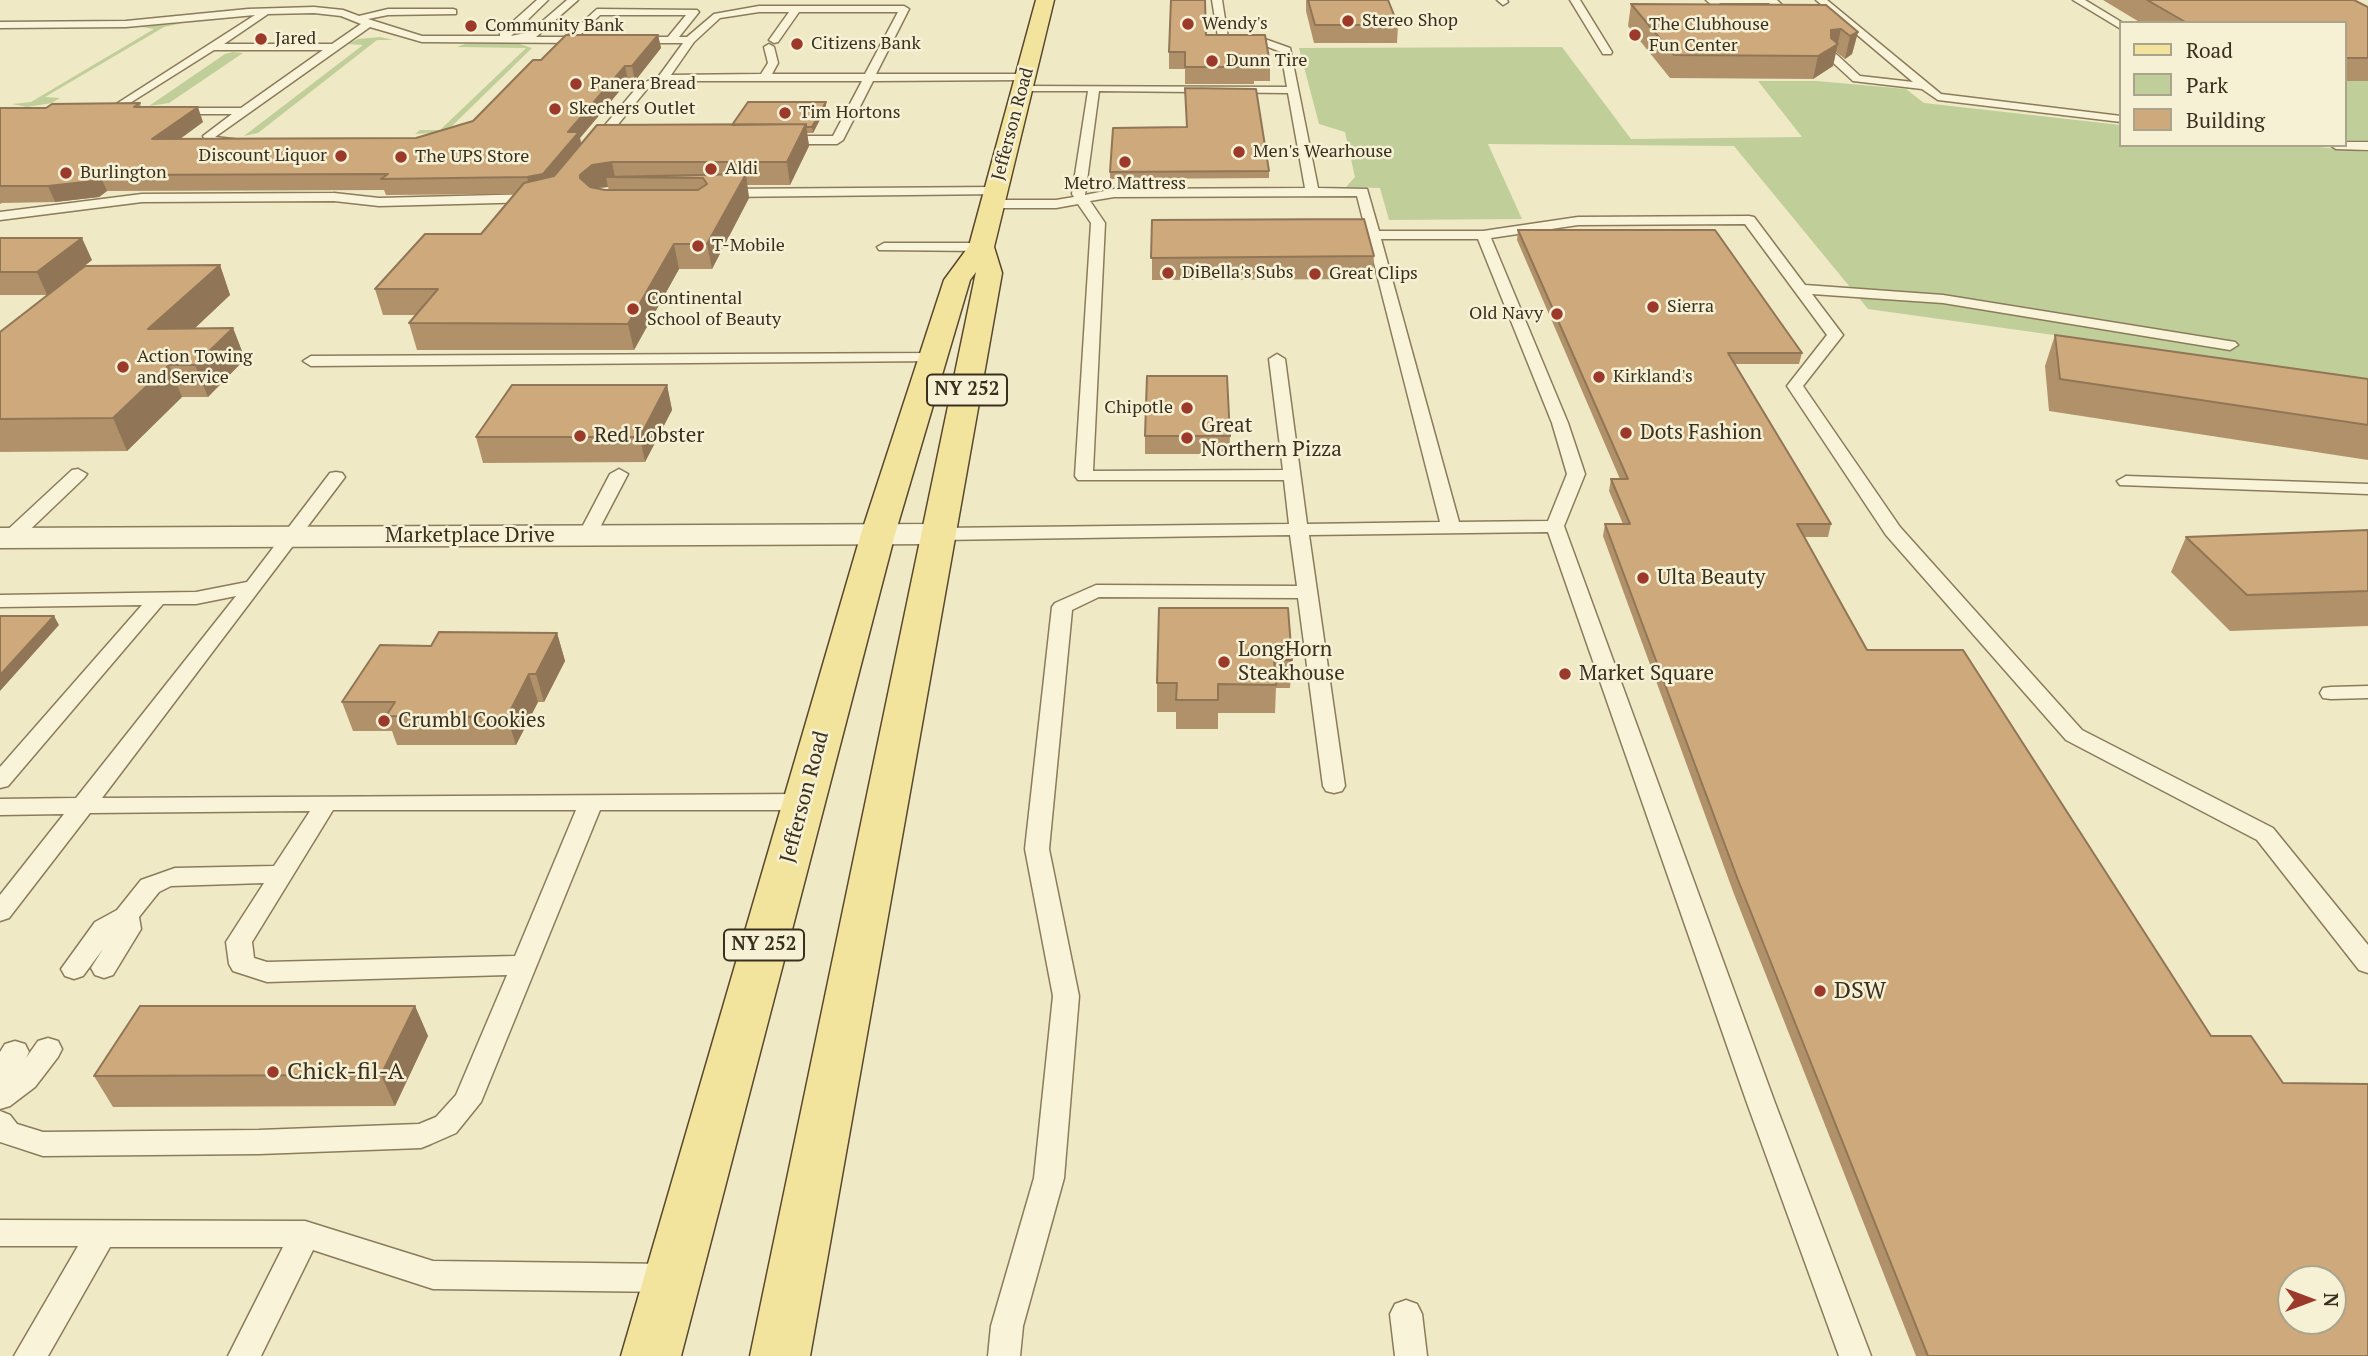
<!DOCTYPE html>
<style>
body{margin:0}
#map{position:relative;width:2368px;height:1356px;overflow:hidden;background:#efe9c5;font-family:"PT Serif",serif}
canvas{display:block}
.legend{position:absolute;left:2119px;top:21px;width:228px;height:126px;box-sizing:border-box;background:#f6f1d5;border:2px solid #aba48c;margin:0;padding:9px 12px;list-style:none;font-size:21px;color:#3b301f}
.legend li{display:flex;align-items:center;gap:14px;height:35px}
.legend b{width:35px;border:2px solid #aba48c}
.north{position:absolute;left:2277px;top:1265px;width:70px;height:70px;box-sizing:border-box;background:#f6f1d5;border:2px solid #aba48c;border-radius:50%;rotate:90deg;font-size:19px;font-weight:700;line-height:28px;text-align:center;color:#3b301f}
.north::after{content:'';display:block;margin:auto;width:24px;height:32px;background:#9b392a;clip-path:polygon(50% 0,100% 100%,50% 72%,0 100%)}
</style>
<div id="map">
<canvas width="2368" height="1356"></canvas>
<ul class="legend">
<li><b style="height:9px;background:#f2e49d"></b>Road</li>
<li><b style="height:19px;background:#c0ce99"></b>Park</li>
<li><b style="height:19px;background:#cea97b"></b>Building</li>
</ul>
<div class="north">N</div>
</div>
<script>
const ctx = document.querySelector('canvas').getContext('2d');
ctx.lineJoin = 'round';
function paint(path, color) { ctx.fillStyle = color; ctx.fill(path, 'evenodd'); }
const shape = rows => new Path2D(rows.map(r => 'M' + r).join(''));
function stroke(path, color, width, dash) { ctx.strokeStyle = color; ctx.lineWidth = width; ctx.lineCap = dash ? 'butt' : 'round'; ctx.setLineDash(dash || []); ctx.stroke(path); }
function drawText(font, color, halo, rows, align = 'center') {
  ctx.font = font + ' "PT Serif",serif'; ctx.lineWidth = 5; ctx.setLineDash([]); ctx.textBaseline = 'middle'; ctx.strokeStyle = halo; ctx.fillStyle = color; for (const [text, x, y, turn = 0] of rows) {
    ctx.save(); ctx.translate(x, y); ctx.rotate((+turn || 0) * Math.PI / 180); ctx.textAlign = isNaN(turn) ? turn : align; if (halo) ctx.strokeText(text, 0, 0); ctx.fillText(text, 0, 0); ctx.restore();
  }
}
paint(shape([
 [183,23,164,27,45,97,60,98,52,103,27,107,12,104,31,102,154,29,142,27],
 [380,37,393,40,377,40,258,133,244,136,363,45,348,44,358,39],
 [465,44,520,44,532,48,452,126,434,133,415,134,420,130,440,130,526,48,457,47],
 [1562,47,1631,139,1802,137,1758,81,1817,81,1906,89,1924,103,2121,125,2121,145,2299,145,2368,152,2368,379,1868,309,1734,146,1488,144,1522,219,1389,220,1380,188,1346,187,1355,177,1345,132,1319,124,1299,48],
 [233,52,243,53,169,103,149,106,225,54],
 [2345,81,2368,81,2368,140,2345,140]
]), '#c0ce99');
const service = shape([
 [537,0,548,0,511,36,530,32,567,0,578,0,536,37,566,37,597,9,697,10,699,12,679,37,687,37,714,14,759,6,904,6,909,9,876,74,1025,74,1030,77,1025,80,873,81,843,140,837,144,780,144,774,140,780,136,833,136,862,81,665,81,647,89,597,150,593,151,587,147,589,144,639,85,659,76,683,43,630,43,625,40,630,37,668,37,686,15,600,15,578,37,592,38,593,40,588,43,422,42,370,27,215,137,241,140,241,146,237,147,207,144,203,136,232,114,173,114,167,111,173,108,241,108,323,50,214,50,114,113,110,112,110,108,255,15,126,27,0,28,0,22,126,21,248,9,314,7,343,10,359,16,388,9,453,9,456,10,456,14,388,15,368,19,422,36,500,36,500,33,537,0],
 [759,12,789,12,769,40,774,43,778,42,799,12,898,12,865,74,772,74,778,63,774,47,769,44,764,47,768,63,761,74,671,75,694,42,720,18,759,12],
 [314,13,341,16,361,24,332,44,224,44,268,14,314,13],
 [1212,0,1222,0,1228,38,1259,37,1290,48,1318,188,1367,189,1379,231,1483,231,1578,217,1749,216,1754,217,1805,285,1943,295,2235,342,2238,345,2230,350,1943,303,1812,294,1843,335,1803,386,1900,527,2082,730,2273,828,2368,945,2368,973,2359,970,2257,840,2066,740,1886,535,1787,386,1827,335,1745,224,1578,225,1491,238,1568,423,1585,474,1564,526,1775,1103,1871,1356,1839,1356,1747,1103,1548,532,1309,535,1345,786,1342,791,1334,793,1326,791,1323,786,1298,598,1099,597,1072,610,1049,849,1079,996,1064,1178,1023,1326,1020,1356,988,1356,991,1326,1034,1178,1053,996,1025,849,1052,607,1055,603,1096,585,1297,586,1290,535,939,540,930,534,939,528,1289,524,1284,480,1078,480,1075,476,1091,223,1078,204,1056,208,992,208,986,204,992,200,1056,200,1074,197,1072,194,1088,91,1022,91,1016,88,1018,86,1287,87,1281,52,1258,43,1219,43,1212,0],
 [1099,91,1288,93,1305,188,1114,189,1085,195,1099,91],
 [1357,196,1440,522,1307,524,1285,359,1277,354,1269,359,1283,470,1093,471,1105,223,1090,201,1114,197,1357,196],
 [1381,239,1478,239,1552,423,1567,474,1548,521,1459,522,1381,239],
 [1497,0,1507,0,1508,2,1503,5,1497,0],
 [1570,0,1580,0,1612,52,1611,54,1603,54,1570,0],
 [1706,0,1777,0,1793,16,1785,18,1769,3,1719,3,1730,13,1742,16,1727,19,1706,0],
 [1816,0,1827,0,1941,94,2121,116,2121,122,1938,100,1922,89,1853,81,1828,58,1828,54,1836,54,1860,76,1913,82,1816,0],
 [2073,0,2085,0,2123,23,2121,29,2073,0],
 [2345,142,2368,142,2368,150,2336,149,2330,145,2345,145,2345,142],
 [996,187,1002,191,1001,194,721,197,715,193,721,189,996,187],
 [334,193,379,198,537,194,543,198,537,202,379,206,334,201,142,202,0,220,0,212,142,194,334,193],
 [884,243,981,243,988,247,981,251,879,250,877,247,884,243],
 [933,353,939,355,941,358,939,361,311,366,303,361,311,356,933,353],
 [78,469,87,474,84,478,17,542,3,542,1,538,3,534,72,470,78,469],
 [619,469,628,474,596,535,587,541,580,539,578,535,610,474,619,469],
 [336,472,342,473,345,477,342,481,102,798,804,794,812,797,816,802,812,807,804,810,600,810,481,1102,456,1133,431,1144,421,1148,259,1154,43,1156,0,1142,0,1111,10,1115,17,1124,43,1132,259,1130,419,1124,436,1117,456,1095,507,975,267,982,233,971,229,964,226,942,264,883,171,886,159,892,139,917,141,929,113,975,104,978,95,975,91,968,103,949,83,976,74,979,65,976,61,969,95,922,117,910,141,880,175,868,274,866,310,811,90,813,9,918,0,921,0,895,64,814,0,815,0,799,76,798,236,596,196,604,163,604,8,786,0,788,0,767,142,605,0,607,0,595,196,592,247,582,330,473,336,472],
 [333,810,576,810,515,956,267,962,254,958,252,942,333,810],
 [2126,476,2368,484,2368,494,2120,485,2117,481,2126,476],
 [2368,686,2368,698,2331,699,2323,698,2320,693,2323,688,2331,687,2368,686],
 [48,1038,58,1041,62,1049,58,1057,35,1087,10,1106,0,1109,0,1052,5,1044,15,1041,25,1044,29,1052,26,1058,38,1041,48,1038],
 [0,1220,305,1221,433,1261,670,1264,681,1268,686,1278,681,1288,670,1292,433,1289,313,1250,261,1356,228,1356,283,1247,110,1247,48,1356,14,1356,78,1246,0,1246,0,1220],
 [1406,1300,1417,1304,1422,1314,1427,1356,1395,1356,1390,1314,1395,1304,1406,1300]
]);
const tertiary = shape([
 [939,524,951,527,956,534,951,541,939,544,0,548,0,528,939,524]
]);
const primary = shape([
 [1036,0,1054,0,994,247,1002,273,810,1356,750,1356,976,272,970,280,895,534,681,1356,621,1356,861,534,944,280,969,246,1036,0]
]);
stroke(service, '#8b7b5b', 3);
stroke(tertiary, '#8b7b5b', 3);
stroke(primary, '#59482f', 3);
paint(service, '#f9f4d9');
paint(tertiary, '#f9f4d9');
paint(primary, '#f2e49d');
paint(shape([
 [1306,0,1388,0,1398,25,1397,43,1314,43,1306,11],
 [2103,0,2354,0,2368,7,2368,81,2345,81,2345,23,2141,23],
 [1631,4,1858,32,1852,54,1845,59,1836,52,1833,66,1813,79,1670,78,1628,26],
 [658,35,661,48,635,81,628,81,580,138,581,144,732,125,826,102,826,108,813,133,807,133,809,146,790,185,747,185,749,198,712,269,679,269,634,350,417,350,409,323,416,315,383,315,375,289,481,234,515,194,386,195,384,190,107,191,99,197,55,202,2,203,0,204,0,108,46,108,140,103,141,107,203,122,180,139,416,138,473,121,541,60],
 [608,187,609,190,597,188],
 [1206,35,1270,64,1270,81,1254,81,1254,84,1185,84,1185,69,1169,69,1169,52],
 [1269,171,1269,178,1110,179,1110,172],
 [1152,220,1374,256,1372,279,1152,280],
 [1518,230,1802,353,1799,364,1735,364,1831,524,1828,537,1804,537,1867,650,2368,1356,1916,1356,1734,894,1603,536,1605,524,1623,524,1609,491,1611,479,1620,479,1517,240],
 [0,238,92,260,47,295,0,295],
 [220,265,230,295,194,329,233,328,245,359,208,397,182,397,127,451,0,452,0,332],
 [2055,335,2368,379,2368,460,2049,411,2045,366],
 [667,385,672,410,645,462,483,463,476,437],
 [1145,436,1230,436,1229,454,1145,454],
 [2368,530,2368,626,2230,631,2171,572,2186,537],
 [1159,608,1292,660,1290,688,1276,688,1275,713,1218,713,1218,729,1176,729,1176,712,1157,712,1157,683],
 [557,633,565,661,544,702,538,702,516,745,397,745,392,731,353,731,342,702,431,646],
 [415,1006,428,1036,395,1106,113,1107,94,1076]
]), '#b1916a');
paint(shape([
 [1841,29,1833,66,1813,79,1818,56,1831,30],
 [1858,32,1852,54,1845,59,1850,36],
 [658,35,661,48,635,81,632,66],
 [625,66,628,81,580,138,582,148,547,190,531,193,527,177,568,132],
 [826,102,826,108,813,133,812,127],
 [198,107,203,122,158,155,152,139],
 [806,124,809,146,790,185,787,162],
 [612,162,615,177,606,177,608,187,597,188,585,198,580,175,592,165],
 [746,174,749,198,712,269,707,244],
 [100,175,107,191,99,197,55,202,48,186],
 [82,238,92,260,47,295,37,272],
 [674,244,679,269,634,350,628,324],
 [220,265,230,295,161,360,148,329],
 [233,328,245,359,208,397,195,365],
 [169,365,182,397,127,451,113,418],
 [667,385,672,410,645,462,640,437],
 [54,616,59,625,0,691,0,675],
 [557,633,565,661,544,702,536,674],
 [529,674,538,702,516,745,507,717],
 [415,1006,428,1036,395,1106,381,1075]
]), '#907656');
const building = shape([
 [1171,0,1205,0,1206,35,1265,35,1270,64,1254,64,1254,67,1185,67,1185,52,1169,52,1171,0],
 [1308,0,1388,0,1398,25,1315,25,1308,0],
 [2147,0,2354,0,2368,7,2368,58,2345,58,2345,23,2187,23,2147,0],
 [1631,4,1826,5,1858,32,1850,36,1841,29,1831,30,1831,38,1838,44,1818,56,1674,55,1631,4],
 [566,35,658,35,632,66,625,66,568,132,579,132,543,174,527,177,381,179,388,174,100,175,93,181,48,186,0,186,0,108,46,108,52,104,140,103,134,107,198,107,152,139,416,138,473,121,533,60,541,60,566,35],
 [1185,88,1256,89,1269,171,1110,172,1113,128,1187,127,1185,88],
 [748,102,826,102,812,127,806,127,806,124,732,125,748,102],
 [806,124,787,162,612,162,592,165,580,175,580,178,590,187,605,190,698,190,707,184,703,178,606,177,746,174,707,244,674,244,628,324,409,323,438,289,375,289,425,234,481,234,524,183,554,176,597,125,806,124],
 [1364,219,1374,256,1151,258,1152,220,1364,219],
 [1518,230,1715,230,1802,353,1728,353,1831,524,1797,524,1867,650,1963,650,2211,1036,2251,1036,2283,1083,2368,1084,2368,1356,1928,1356,1738,880,1605,524,1630,524,1611,479,1628,479,1518,230],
 [2291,1279,2333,1279,2333,1321,2291,1321,2291,1279],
 [0,238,82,238,37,272,0,272,0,238],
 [220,265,148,329,233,328,195,365,169,365,113,418,0,419,0,332,85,266,220,265],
 [2055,335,2368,379,2368,425,2060,379,2055,335],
 [1147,376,1227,376,1230,436,1145,436,1147,376],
 [512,385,667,385,640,437,476,437,512,385],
 [2368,530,2368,591,2247,595,2186,537,2368,530],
 [1159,608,1288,608,1292,660,1274,660,1276,685,1218,684,1218,700,1176,700,1177,683,1157,683,1159,608],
 [0,616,54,616,0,675,0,616],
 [439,632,557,633,536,674,529,674,507,717,386,716,395,702,342,702,380,645,431,646,439,632],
 [140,1006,415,1006,381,1075,94,1076,140,1006]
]);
paint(building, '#cea97b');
stroke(building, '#907656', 2);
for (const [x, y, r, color] of [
 [1348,21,7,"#9b392a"],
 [1188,24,7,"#9b392a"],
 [471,26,7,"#9b392a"],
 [1635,35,7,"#9b392a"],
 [261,39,7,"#9b392a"],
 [797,44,7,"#9b392a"],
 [1212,61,7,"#9b392a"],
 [576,84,7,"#9b392a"],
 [555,109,7,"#9b392a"],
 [785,113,7,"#9b392a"],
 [1239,152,7,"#9b392a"],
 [341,156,7,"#9b392a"],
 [401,157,7,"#9b392a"],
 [1125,162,7,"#9b392a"],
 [711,169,7,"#9b392a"],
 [66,173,7,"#9b392a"],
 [698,246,7,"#9b392a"],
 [1168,273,7,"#9b392a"],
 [1315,274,7,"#9b392a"],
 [1653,307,7,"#9b392a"],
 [633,309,7,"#9b392a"],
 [1557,314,7,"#9b392a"],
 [123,367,7,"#9b392a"],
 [1599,377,7,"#9b392a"],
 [1187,408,7,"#9b392a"],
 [1626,433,7,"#9b392a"],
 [580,436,7,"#9b392a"],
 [1187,438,7,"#9b392a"],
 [1643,578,7,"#9b392a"],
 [1224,662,7,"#9b392a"],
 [1565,674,7,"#9b392a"],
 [384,721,7,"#9b392a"],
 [1820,991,7,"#9b392a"],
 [273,1072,7,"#9b392a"]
]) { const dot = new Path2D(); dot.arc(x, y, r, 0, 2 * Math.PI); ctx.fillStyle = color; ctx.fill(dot); stroke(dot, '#f6f1d5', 2.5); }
drawText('18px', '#3b301f', '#f6f1d5', [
 ["Stereo Shop",1362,21],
 ["Wendy's",1202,24],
 ["The Clubhouse",1649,25],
 ["Fun Center",1649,46],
 ["Community Bank",485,26],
 ["Jared",275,39],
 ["Citizens Bank",811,44],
 ["Dunn Tire",1226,61],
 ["Panera Bread",590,84],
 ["Skechers Outlet",569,109],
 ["Tim Hortons",799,113],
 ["Men's Wearhouse",1253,152],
 ["Discount Liquor",327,156,"right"],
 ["The UPS Store",415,157],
 ["Aldi",725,169],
 ["Burlington",80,173],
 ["Metro Mattress",1125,184,"center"],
 ["T-Mobile",712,246],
 ["DiBella's Subs",1182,273],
 ["Great Clips",1329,274],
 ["Continental",647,299],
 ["School of Beauty",647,320],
 ["Sierra",1667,307],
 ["Old Navy",1543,314,"right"],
 ["Action Towing",137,357],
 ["and Service",137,378],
 ["Kirkland's",1613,377],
 ["Chipotle",1173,408,"right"]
], 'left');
drawText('18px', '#3b301f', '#f6f1d5', [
 ["Jefferson Road",1013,124,-75]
]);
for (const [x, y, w] of [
 [967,390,80],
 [764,945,80]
]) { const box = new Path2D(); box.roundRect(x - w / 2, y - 15.5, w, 31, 5); ctx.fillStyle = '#f6f1d5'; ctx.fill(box); stroke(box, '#3b301f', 2); }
drawText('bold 19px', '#3b301f', null, [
 ["NY 252",967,390],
 ["NY 252",764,945]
]);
drawText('21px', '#3b301f', '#f6f1d5', [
 ["Great",1201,426],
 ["Northern Pizza",1201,450],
 ["Dots Fashion",1640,433],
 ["Red Lobster",594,436],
 ["Ulta Beauty",1657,578],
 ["LongHorn",1238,650],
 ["Steakhouse",1238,674],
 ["Market Square",1579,674],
 ["Crumbl Cookies",398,721]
], 'left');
drawText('21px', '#3b301f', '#f6f1d5', [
 ["Marketplace Drive",470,536],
 ["Jefferson Road",805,797,-75]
]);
drawText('24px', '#3b301f', '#f6f1d5', [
 ["DSW",1834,991],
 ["Chick-fil-A",287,1072]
], 'left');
</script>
